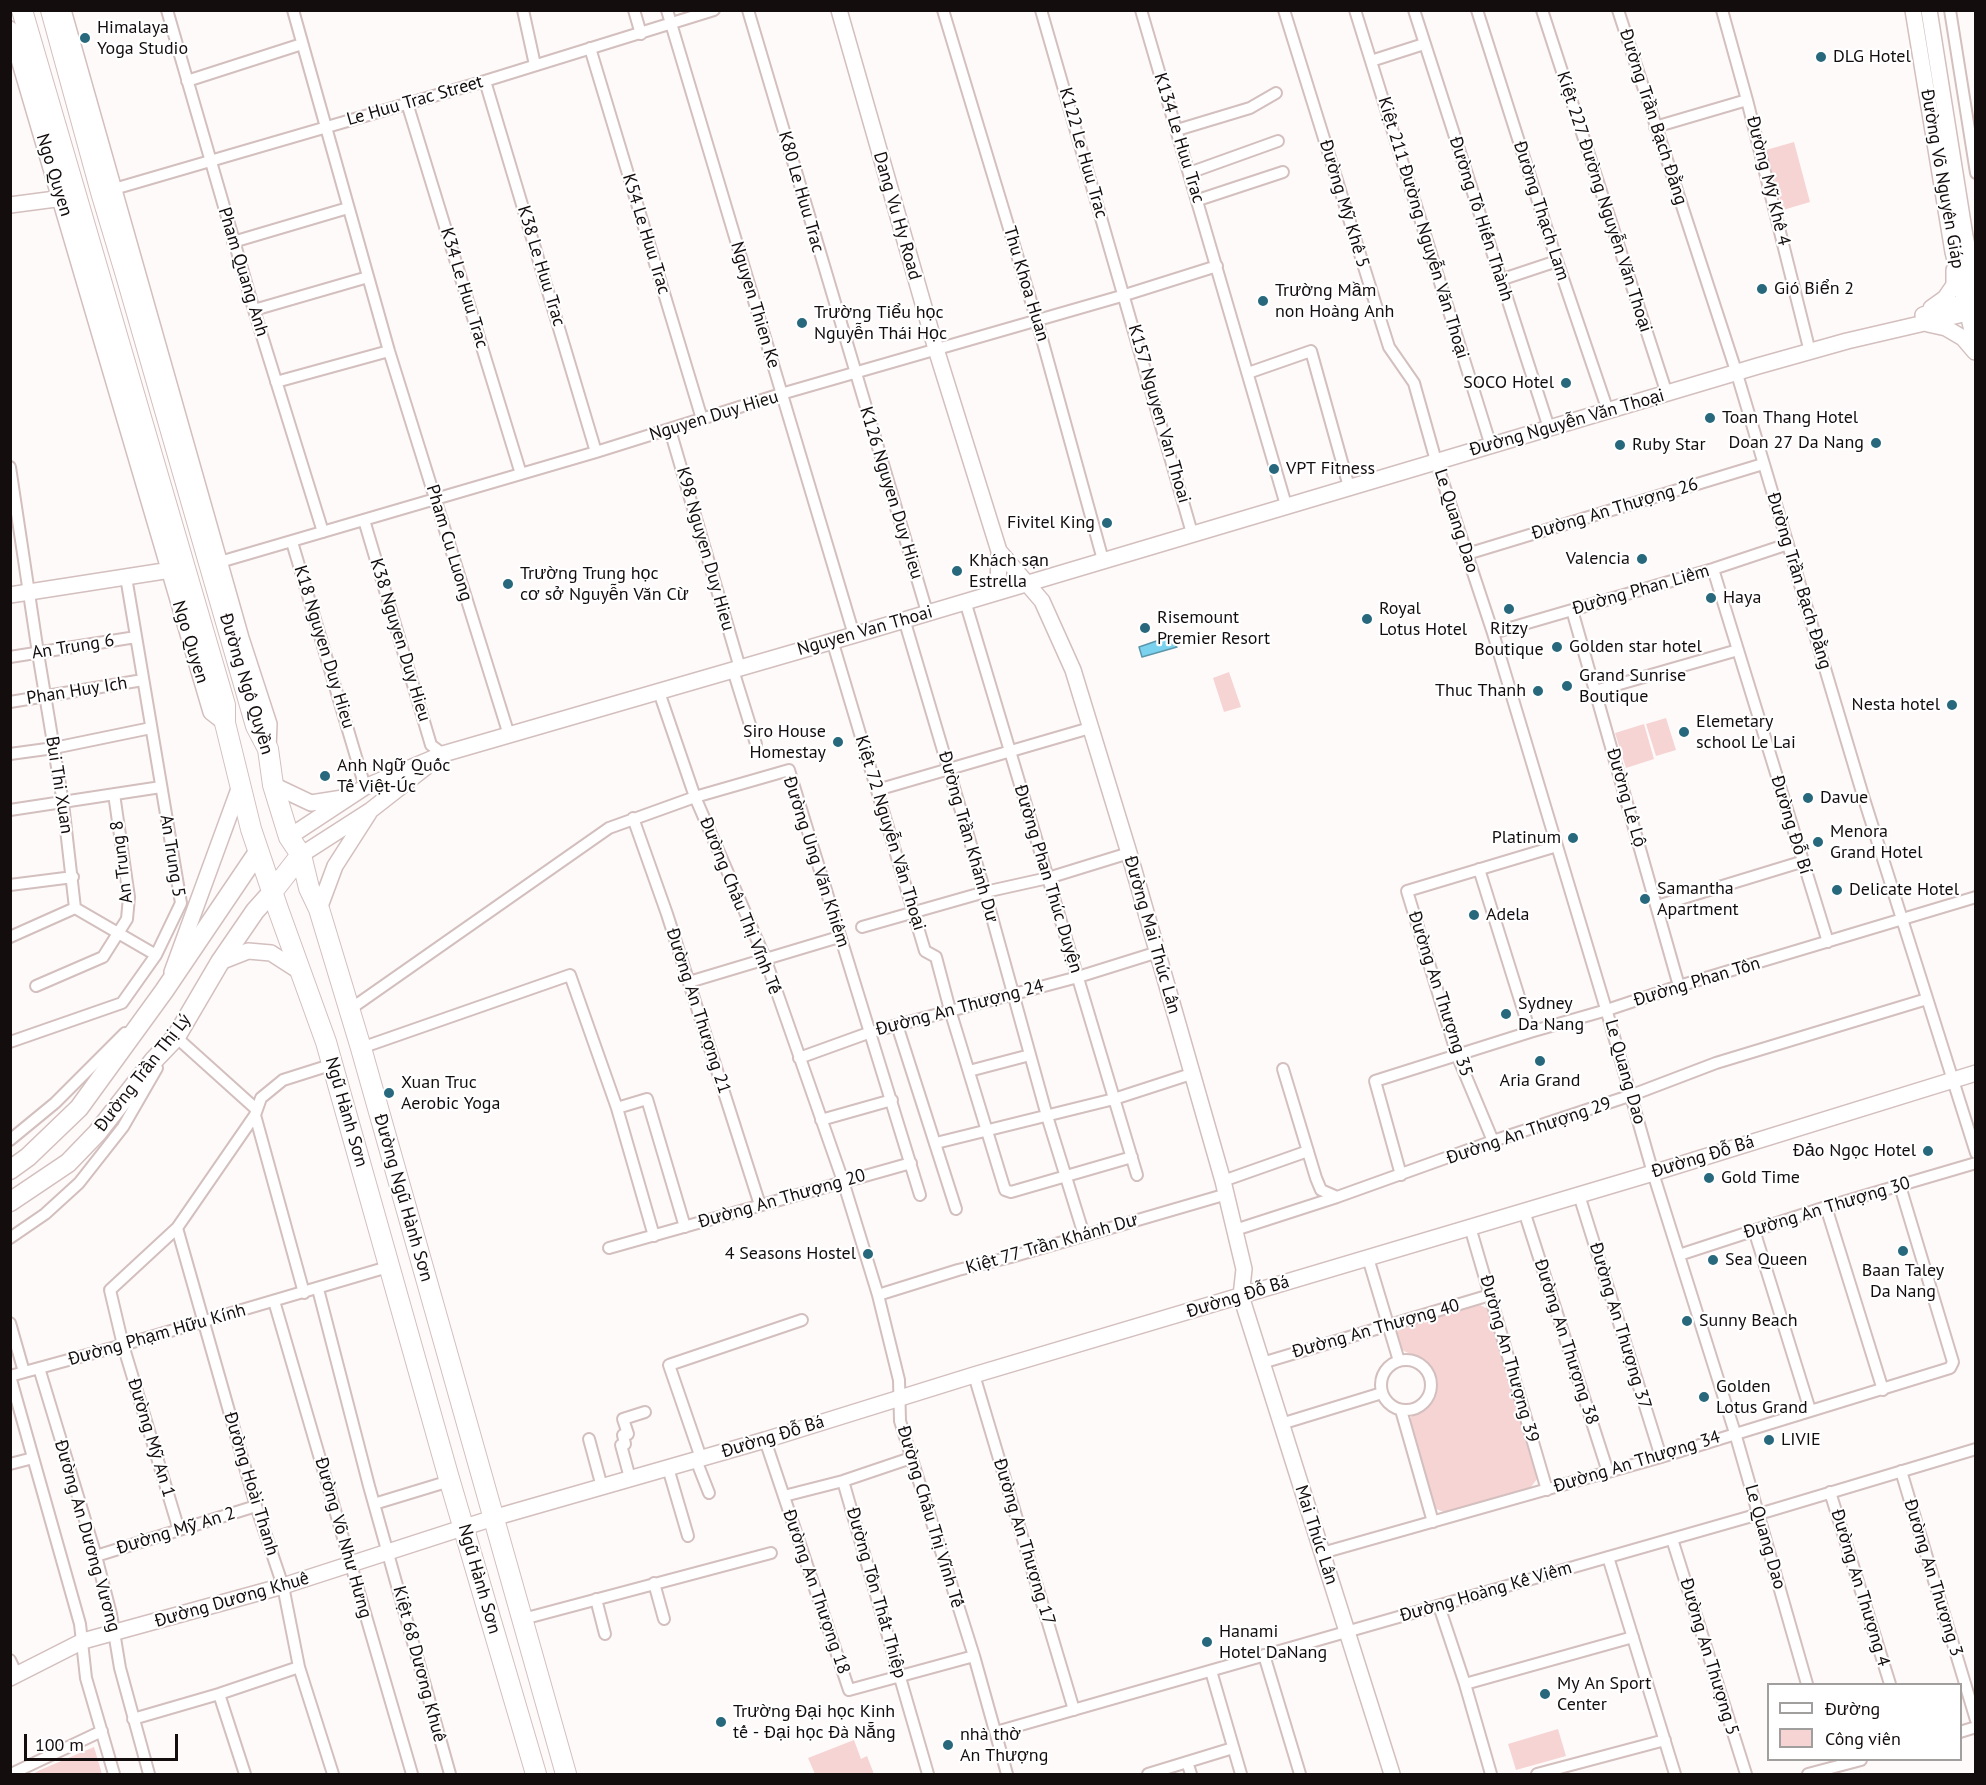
<!DOCTYPE html>
<meta charset="utf-8">
<style>
body{margin:0}
#map{position:relative;width:1986px;height:1785px;overflow:hidden;background:#fefafa;font-family:"PT Sans",sans-serif}
canvas{display:block}
.frame{position:absolute;inset:0;border:12px solid #140d0d;pointer-events:none}
.legend{position:absolute;left:1767px;top:1683px;width:195px;height:78px;box-sizing:border-box;background:#fff;border:2px solid #a19e9e;margin:0;padding:8px 10px;list-style:none;font-size:18px;color:#140d0d}
.legend li{display:flex;align-items:center;gap:12px;height:30px}
.legend b{width:30px;border:2px solid #a19e9e}
.scale{position:absolute;left:24px;top:1734px;width:154px;height:27px;box-sizing:border-box;border:3px solid #140d0d;border-top:0;padding-left:8px;font-size:18px;line-height:21px;white-space:nowrap;color:#140d0d;-webkit-text-stroke:4px #fff;paint-order:stroke}
</style>
<div id="map">
<canvas width="1986" height="1785"></canvas>
<div class="frame"></div>
<ul class="legend">
<li><b style="height:8px;background:#fff"></b>Đường</li>
<li><b style="height:16px;background:#f6d4d3"></b>Công viên</li>
</ul>
<div class="scale">100 m</div>
</div>
<script>
const ctx = document.querySelector('canvas').getContext('2d');
ctx.lineJoin = 'round';
function paint(path, color) { ctx.fillStyle = color; ctx.fill(path, 'evenodd'); }
const shape = rows => new Path2D(rows.map(r => 'M' + r).join(''));
function stroke(path, color, width, dash) { ctx.strokeStyle = color; ctx.lineWidth = width; ctx.lineCap = dash ? 'butt' : 'round'; ctx.setLineDash(dash || []); ctx.stroke(path); }
function drawText(font, color, halo, rows, align = 'center') {
  ctx.font = font + ' "PT Sans",sans-serif'; ctx.lineWidth = 4.5; ctx.setLineDash([]); ctx.textBaseline = 'middle'; ctx.strokeStyle = halo; ctx.fillStyle = color; for (const [text, x, y, turn = 0] of rows) {
    ctx.save(); ctx.translate(x, y); ctx.rotate((+turn || 0) * Math.PI / 180); ctx.textAlign = isNaN(turn) ? turn : align; if (halo) ctx.strokeText(text, 0, 0); ctx.fillText(text, 0, 0); ctx.restore();
  }
}
paint(shape([
 [1794,142,1810,202,1783,210,1766,150],
 [1229,672,1241,707,1224,712,1213,678],
 [1666,718,1676,750,1656,756,1646,724],
 [1644,724,1654,759,1626,768,1615,733],
 [1480,1305,1490,1310,1537,1479,1531,1487,1444,1512,1436,1509,1407,1422,1415,1413,1427,1407,1433,1397,1435,1382,1432,1369,1424,1361,1402,1350,1396,1335,1399,1327],
 [1558,1729,1566,1756,1516,1770,1508,1744],
 [854,1740,861,1759,867,1756,874,1774,815,1774,808,1758],
 [94,1747,102,1774,33,1774,40,1770]
]), '#f6d4d3');
const water = shape([
 [1171,636,1173,643,1177,647,1142,657,1139,647,1171,636]
]);
paint(water, '#7ad2ef');
stroke(water, '#5b97ab', 1.5);
const street = shape([
 [167,10,254,310,323,532],
 [293,10,389,351,509,735],
 [523,10,535,65],
 [634,10,641,34],
 [667,10,854,635],
 [748,10,927,612],
 [943,10,1037,321,1103,560],
 [1041,10,1192,533],
 [1141,10,1286,505],
 [1284,10,1383,328,1389,347,1414,383,1436,461,1493,633,1609,1019,1653,1173,1735,1433,1807,1684],
 [1355,10,1491,446],
 [1414,10,1549,428],
 [1477,10,1557,261,1608,411],
 [1542,10,1667,394],
 [1618,10,1737,374,1864,799,1976,1153],
 [1722,10,1747,100,1810,352],
 [1950,10,1976,173],
 [590,48,702,419],
 [1371,61,1424,44],
 [187,81,302,44],
 [485,81,596,452],
 [407,103,521,474],
 [1655,127,1747,100],
 [1177,130,1250,108,1276,93],
 [1189,173,1278,141],
 [114,189,485,81,714,10],
 [1198,200,1283,172],
 [233,242,348,208],
 [1500,280,1557,261],
 [254,310,368,277],
 [1248,373,1311,351,1349,487],
 [276,382,389,351],
 [670,430,740,668],
 [10,467,38,653,63,803,75,908],
 [364,520,431,745,443,754],
 [292,542,365,787],
 [1467,554,1763,464],
 [213,564,596,452,781,394,1125,295,1217,266],
 [1713,569,1828,942],
 [965,601,1137,1175],
 [1572,610,1679,986],
 [904,619,985,892,1047,1116,1084,1235],
 [1493,633,1713,569,1788,544],
 [832,640,925,951,936,957,950,1010,1005,1190,1011,1192,1132,1157],
 [10,657,136,637],
 [733,670,756,744],
 [1595,691,1738,650],
 [659,692,695,797,765,958,843,1181,878,1295,899,1380,900,1421,974,1656,1007,1774],
 [10,702,143,680],
 [10,754,54,748,151,728],
 [877,790,1090,728],
 [10,810,161,787],
 [633,818,667,914,760,1205],
 [1479,869,1530,1032],
 [10,885,73,877],
 [1657,906,1801,862],
 [75,908,156,955],
 [862,927,985,892,1048,878,1129,853],
 [10,937,75,908],
 [689,982,839,937],
 [36,986,103,957,127,919,129,897,114,794],
 [349,1010,609,828,695,797,789,770,920,1195],
 [897,1025,956,1209],
 [174,1039,176,1037,256,1109],
 [10,1042,122,1003,156,955,181,903,126,577],
 [361,1048,570,975,617,1108,654,1236],
 [799,1058,871,1032,1078,977,1158,952],
 [1283,1069,1316,1178,1321,1190,1337,1197,1493,1141,1632,1095,1716,1063,1927,999],
 [969,1071,1030,1055],
 [617,1108,647,1099,685,1227],
 [255,1115,304,1293],
 [821,1120,892,1100],
 [10,1140,55,1103,125,1033],
 [1493,1141,1457,1055,1407,891,1557,846],
 [936,1143,1114,1099,1191,1074],
 [1401,1175,1375,1081,1530,1032,1607,1010,1679,986,1976,897],
 [1223,1181,1308,1151],
 [1579,1195,1661,1457],
 [1826,1207,1883,1390],
 [1524,1211,1608,1472],
 [1470,1227,1547,1490],
 [177,1228,256,1506,283,1586,299,1667,333,1774],
 [1235,1230,1337,1197],
 [1754,1230,1810,1410],
 [10,1238,45,1214,79,1183,123,1127,157,1068],
 [609,1248,911,1163],
 [1679,1255,1826,1207,1976,1163],
 [1368,1258,1399,1361],
 [318,1289,369,1486,450,1774],
 [878,1295,958,1270,1011,1257,1227,1194],
 [274,1301,412,1774],
 [10,1323,24,1372],
 '1381 1385a25 25 0 1 1 50 0a25 25 0 1 1-50 0Z',
 [1262,1363,1490,1295],
 [39,1368,96,1556,111,1614,120,1668,149,1774],
 [974,1375,1074,1710],
 [1401,1410,1433,1522],
 [1281,1424,1382,1393],
 [589,1439,602,1487],
 [765,1440,849,1690,974,1656],
 [701,1458,669,1365,802,1320],
 [696,1460,709,1493],
 [10,1464,33,1458],
 [668,1468,688,1536],
 [1901,1471,1976,1720],
 [630,1478,621,1445,625,1444,623,1435,628,1434,623,1419,645,1412],
 [843,1481,928,1774],
 [1830,1492,1890,1684],
 [784,1496,843,1481,911,1458],
 [374,1504,443,1483],
 [179,1530,123,1345,110,1290,177,1228,255,1115,261,1098,283,1080,324,1067],
 [1672,1539,1746,1774],
 [1322,1553,1661,1457,1950,1368,1953,1362,1900,1186],
 [96,1556,256,1506],
 [1608,1557,1675,1774],
 [654,1583,664,1619],
 [596,1599,605,1634],
 [1439,1606,1465,1684,1491,1774],
 [523,1619,771,1553],
 [1264,1655,1300,1774],
 [10,1660,17,1675],
 [1211,1671,1241,1774],
 [1465,1684,1633,1637],
 [219,1694,245,1774],
 [133,1719,219,1694,299,1667],
 [996,1732,1759,1514,1976,1449],
 [1960,1732,1976,1727],
 [1187,1762,1191,1774],
 [11,1774,102,1731],
 [114,1774,86,1678,80,1624,10,1376,123,1345,381,1269],
 [1148,1774,1233,1748],
 [1537,1774,1665,1740],
 [1808,1774,1861,1760]
]);
const secondary = shape([
 [63,10,241,638,269,724,268,749],
 [839,10,936,349,999,551,1042,601,1073,670,1129,853,1223,1181,1244,1269,1241,1296,1392,1774],
 [1913,10,1953,252,1976,347],
 [1929,10,1965,236,1976,287],
 [10,29,211,712,225,723],
 [10,205,71,197],
 [1931,308,1945,298,1954,285,1954,270],
 [1923,315,1976,298],
 [1928,324,1946,328,1963,338,1975,352],
 [998,591,999,551],
 [10,595,177,569],
 [273,785,311,803,343,798],
 [289,837,365,787,443,754,854,635,1758,366,1847,341,1976,311],
 [301,855,371,810,426,767],
 [319,909,335,866,369,813],
 [220,962,248,951,271,953,302,973],
 [172,972,240,786],
 [10,1678,83,1641,283,1586,493,1518,765,1440,974,1375,1653,1173,1976,1073]
]);
const primary = shape([
 [10,1170,28,1157,79,1108,164,991,258,852],
 [10,1202,68,1163,97,1133,154,1060,176,1037,220,962,255,911,272,892]
]);
const highway = shape([
 [22,10,225,705,225,723,251,829,278,909,326,1042,448,1475,536,1774],
 [51,10,101,192,126,275,256,726,268,749,273,785,289,837,301,855,309,888,319,909,361,1048,566,1774],
 [272,892,301,855]
]);
stroke(street, '#d3bfbe', 14);
stroke(secondary, '#d3bfbe', 18);
stroke(primary, '#d3bfbe', 21);
stroke(highway, '#d3bfbe', 22);
stroke(street, '#fff', 10);
stroke(secondary, '#fff', 15);
stroke(primary, '#fff', 18);
stroke(highway, '#fff', 20);
for (const [x, y, r, color] of [
 [85,38,6,"#27687c"],
 [1821,57,6,"#27687c"],
 [1762,289,6,"#27687c"],
 [1263,301,6,"#27687c"],
 [802,323,6,"#27687c"],
 [1566,383,6,"#27687c"],
 [1710,418,6,"#27687c"],
 [1876,443,6,"#27687c"],
 [1620,445,6,"#27687c"],
 [1274,469,6,"#27687c"],
 [1107,523,6,"#27687c"],
 [1642,559,6,"#27687c"],
 [957,571,6,"#27687c"],
 [508,584,6,"#27687c"],
 [1711,598,6,"#27687c"],
 [1509,609,6,"#27687c"],
 [1367,619,6,"#27687c"],
 [1145,628,6,"#27687c"],
 [1557,647,6,"#27687c"],
 [1567,686,6,"#27687c"],
 [1538,691,6,"#27687c"],
 [1952,705,6,"#27687c"],
 [1684,732,6,"#27687c"],
 [838,742,6,"#27687c"],
 [325,776,6,"#27687c"],
 [1808,798,6,"#27687c"],
 [1573,838,6,"#27687c"],
 [1818,842,6,"#27687c"],
 [1837,890,6,"#27687c"],
 [1645,899,6,"#27687c"],
 [1474,915,6,"#27687c"],
 [1506,1014,6,"#27687c"],
 [1540,1061,6,"#27687c"],
 [389,1093,6,"#27687c"],
 [1928,1151,6,"#27687c"],
 [1709,1178,6,"#27687c"],
 [1903,1251,6,"#27687c"],
 [868,1254,6,"#27687c"],
 [1713,1260,6,"#27687c"],
 [1687,1321,6,"#27687c"],
 [1704,1397,6,"#27687c"],
 [1769,1440,6,"#27687c"],
 [1207,1642,6,"#27687c"],
 [1545,1694,6,"#27687c"],
 [721,1722,6,"#27687c"],
 [948,1745,6,"#27687c"]
]) { const dot = new Path2D(); dot.arc(x, y, r, 0, 2 * Math.PI); ctx.fillStyle = color; ctx.fill(dot); stroke(dot, '#fff', 2); }
drawText('18px', '#140d0d', '#fff', [
 ["Himalaya",97,28],
 ["Yoga Studio",97,49],
 ["DLG Hotel",1833,57],
 ["Gió Biển 2",1774,289],
 ["Trường Mầm",1275,291],
 ["non Hoàng Anh",1275,312],
 ["Trường Tiểu học",814,313],
 ["Nguyễn Thái Học",814,334],
 ["SOCO Hotel",1554,383,"right"],
 ["Toan Thang Hotel",1722,418],
 ["Doan 27 Da Nang",1864,443,"right"],
 ["Ruby Star",1632,445],
 ["VPT Fitness",1286,469],
 ["Fivitel King",1095,523,"right"],
 ["Valencia",1630,559,"right"],
 ["Khách sạn",969,561],
 ["Estrella",969,582],
 ["Trường Trung học",520,574],
 ["cơ sở Nguyễn Văn Cừ",520,595],
 ["Haya",1723,598],
 ["Royal",1379,609],
 ["Lotus Hotel",1379,630],
 ["Risemount",1157,618],
 ["Premier Resort",1157,639],
 ["Ritzy",1509,629,"center"],
 ["Boutique",1509,650,"center"],
 ["Golden star hotel",1569,647],
 ["Grand Sunrise",1579,676],
 ["Boutique",1579,697],
 ["Thuc Thanh",1526,691,"right"],
 ["Nesta hotel",1940,705,"right"],
 ["Elemetary",1696,722],
 ["school Le Lai",1696,743],
 ["Siro House",826,732,"right"],
 ["Homestay",826,753,"right"],
 ["Anh Ngữ Quốc",337,766],
 ["Tế Việt-Úc",337,787],
 ["Davue",1820,798],
 ["Menora",1830,832],
 ["Grand Hotel",1830,853],
 ["Platinum",1561,838,"right"],
 ["Samantha",1657,889],
 ["Apartment",1657,910],
 ["Delicate Hotel",1849,890],
 ["Adela",1486,915],
 ["Sydney",1518,1004],
 ["Da Nang",1518,1025],
 ["Aria Grand",1540,1081,"center"],
 ["Xuan Truc",401,1083],
 ["Aerobic Yoga",401,1104],
 ["Đảo Ngọc Hotel",1916,1151,"right"],
 ["Gold Time",1721,1178],
 ["4 Seasons Hostel",856,1254,"right"],
 ["Sea Queen",1725,1260],
 ["Baan Taley",1903,1271,"center"],
 ["Da Nang",1903,1292,"center"],
 ["Sunny Beach",1699,1321],
 ["Golden",1716,1387],
 ["Lotus Grand",1716,1408],
 ["LIVIE",1781,1440],
 ["Hanami",1219,1632],
 ["Hotel DaNang",1219,1653],
 ["My An Sport",1557,1684],
 ["Center",1557,1705],
 ["Trường Đại học Kinh",733,1712],
 ["tế - Đại học Đà Nẵng",733,1733],
 ["nhà thờ",960,1735],
 ["An Thượng",960,1756]
], 'left');
drawText('18px', '#140d0d', '#fff', [
 ["Le Huu Trac Street",415,101,-16],
 ["Đường Trần Bạch Đằng",1653,117,72],
 ["K134 Le Huu Trac",1179,138,73],
 ["K122 Le Huu Trac",1083,153,74],
 ["Ngo Quyen",54,175,73],
 ["Đường Võ Nguyên Giáp",1942,179,80],
 ["Đường Mỹ Khê 4",1768,181,76],
 ["K80 Le Huu Trac",801,192,74],
 ["Kiệt 227 Đường Nguyễn Văn Thoại",1604,202,72],
 ["Đường Mỹ Khê 5",1344,204,73],
 ["Đường Thạch Lam",1541,211,72],
 ["Dang Vu Hy Road",897,216,74],
 ["Đường Tô Hiến Thành",1481,219,72],
 ["Kiệt 211 Đường Nguyễn Văn Thoại",1423,228,73],
 ["K54 Le Huu Trac",646,234,73],
 ["K38 Le Huu Trac",541,266,73],
 ["Pham Quang Anh",243,272,73],
 ["Thu Khoa Huan",1026,284,73],
 ["K34 Le Huu Trac",464,288,73],
 ["Nguyen Thien Ke",755,305,73],
 ["K157 Nguyen Van Thoai",1159,414,74],
 ["Nguyen Duy Hieu",714,416,-17],
 ["Đường Nguyễn Văn Thoại",1567,423,-16],
 ["K126 Nguyen Duy Hieu",891,493,73],
 ["Đường An Thượng 26",1615,509,-17],
 ["Le Quang Dao",1456,521,72],
 ["Pham Cu Luong",449,543,73],
 ["K98 Nguyen Duy Hieu",705,549,74],
 ["Đường Trần Bạch Đằng",1799,581,73],
 ["Đường Phan Liêm",1641,590,-16],
 ["Nguyen Van Thoai",865,631,-16],
 ["K38 Nguyen Duy Hieu",400,640,73],
 ["Ngo Quyen",190,642,73],
 ["An Trung 6",73,647,-9],
 ["K18 Nguyen Duy Hieu",324,647,73],
 ["Đường Ngô Quyền",246,684,73],
 ["Phan Huy Ich",77,691,-9],
 ["Bui Thi Xuan",59,785,81],
 ["Đường Lê Lộ",1626,798,74],
 ["Đường Đỗ Bí",1791,825,73],
 ["Kiệt 72 Nguyễn Văn Thoại",890,833,73],
 ["Đường Trần Khánh Dư",968,837,74],
 ["An Trung 5",172,856,81],
 ["An Trung 8",122,862,-97],
 ["Đường Ung Văn Khiêm",816,862,72],
 ["Đường Phan Thúc Duyện",1048,879,73],
 ["Đường Châu Thị Vĩnh Tế",740,906,68],
 ["Đường Mai Thúc Lân",1152,935,74],
 ["Đường Phan Tôn",1697,982,-17],
 ["Đường An Thượng 35",1440,994,72],
 ["Đường An Thượng 24",960,1008,-15],
 ["Đường An Thượng 21",698,1011,72],
 ["Le Quang Dao",1625,1072,74],
 ["Đường Trần Thị Lý",143,1073,-52],
 ["Ngũ Hành Sơn",346,1112,74],
 ["Đường An Thượng 29",1529,1131,-19],
 ["Đường Đỗ Bá",1703,1157,-17],
 ["Đường Ngũ Hành Sơn",403,1198,74],
 ["Đường An Thượng 20",782,1199,-16],
 ["Đường An Thượng 30",1827,1208,-17],
 ["Kiệt 77 Trần Khánh Dư",1052,1244,-16],
 ["Đường Đỗ Bá",1238,1297,-17],
 ["Đường An Thượng 37",1620,1326,73],
 ["Đường An Thượng 40",1376,1329,-16],
 ["Đường Phạm Hữu Kính",157,1335,-16],
 ["Đường An Thượng 38",1566,1342,72],
 ["Đường An Thượng 39",1509,1359,74],
 ["Đường Đỗ Bá",773,1437,-17],
 ["Đường Mỹ An 1",151,1438,73],
 ["Đường An Thượng 34",1637,1462,-17],
 ["Đường Hoài Thanh",251,1484,73],
 ["Đường Châu Thị Vĩnh Tế",930,1517,73],
 ["Đường Mỹ An 2",176,1531,-17],
 ["Mai Thúc Lân",1316,1535,72],
 ["Đường An Dương Vương",87,1536,74],
 ["Le Quang Dao",1765,1537,74],
 ["Đường Võ Như Hưng",343,1538,74],
 ["Đường An Thượng 17",1024,1542,73],
 ["Đường An Thượng 3",1933,1578,73],
 ["Ngũ Hành Sơn",479,1579,74],
 ["Đường An Thượng 4",1860,1588,73],
 ["Đường An Thượng 18",816,1592,71],
 ["Đường Hoàng Kế Viêm",1486,1592,-16],
 ["Đường Tôn Thất Thiệp",876,1593,74],
 ["Đường Dương Khuê",232,1600,-16],
 ["Đường An Thượng 5",1709,1657,73],
 ["Kiệt 68 Dương Khuê",419,1664,75]
]);
</script>
